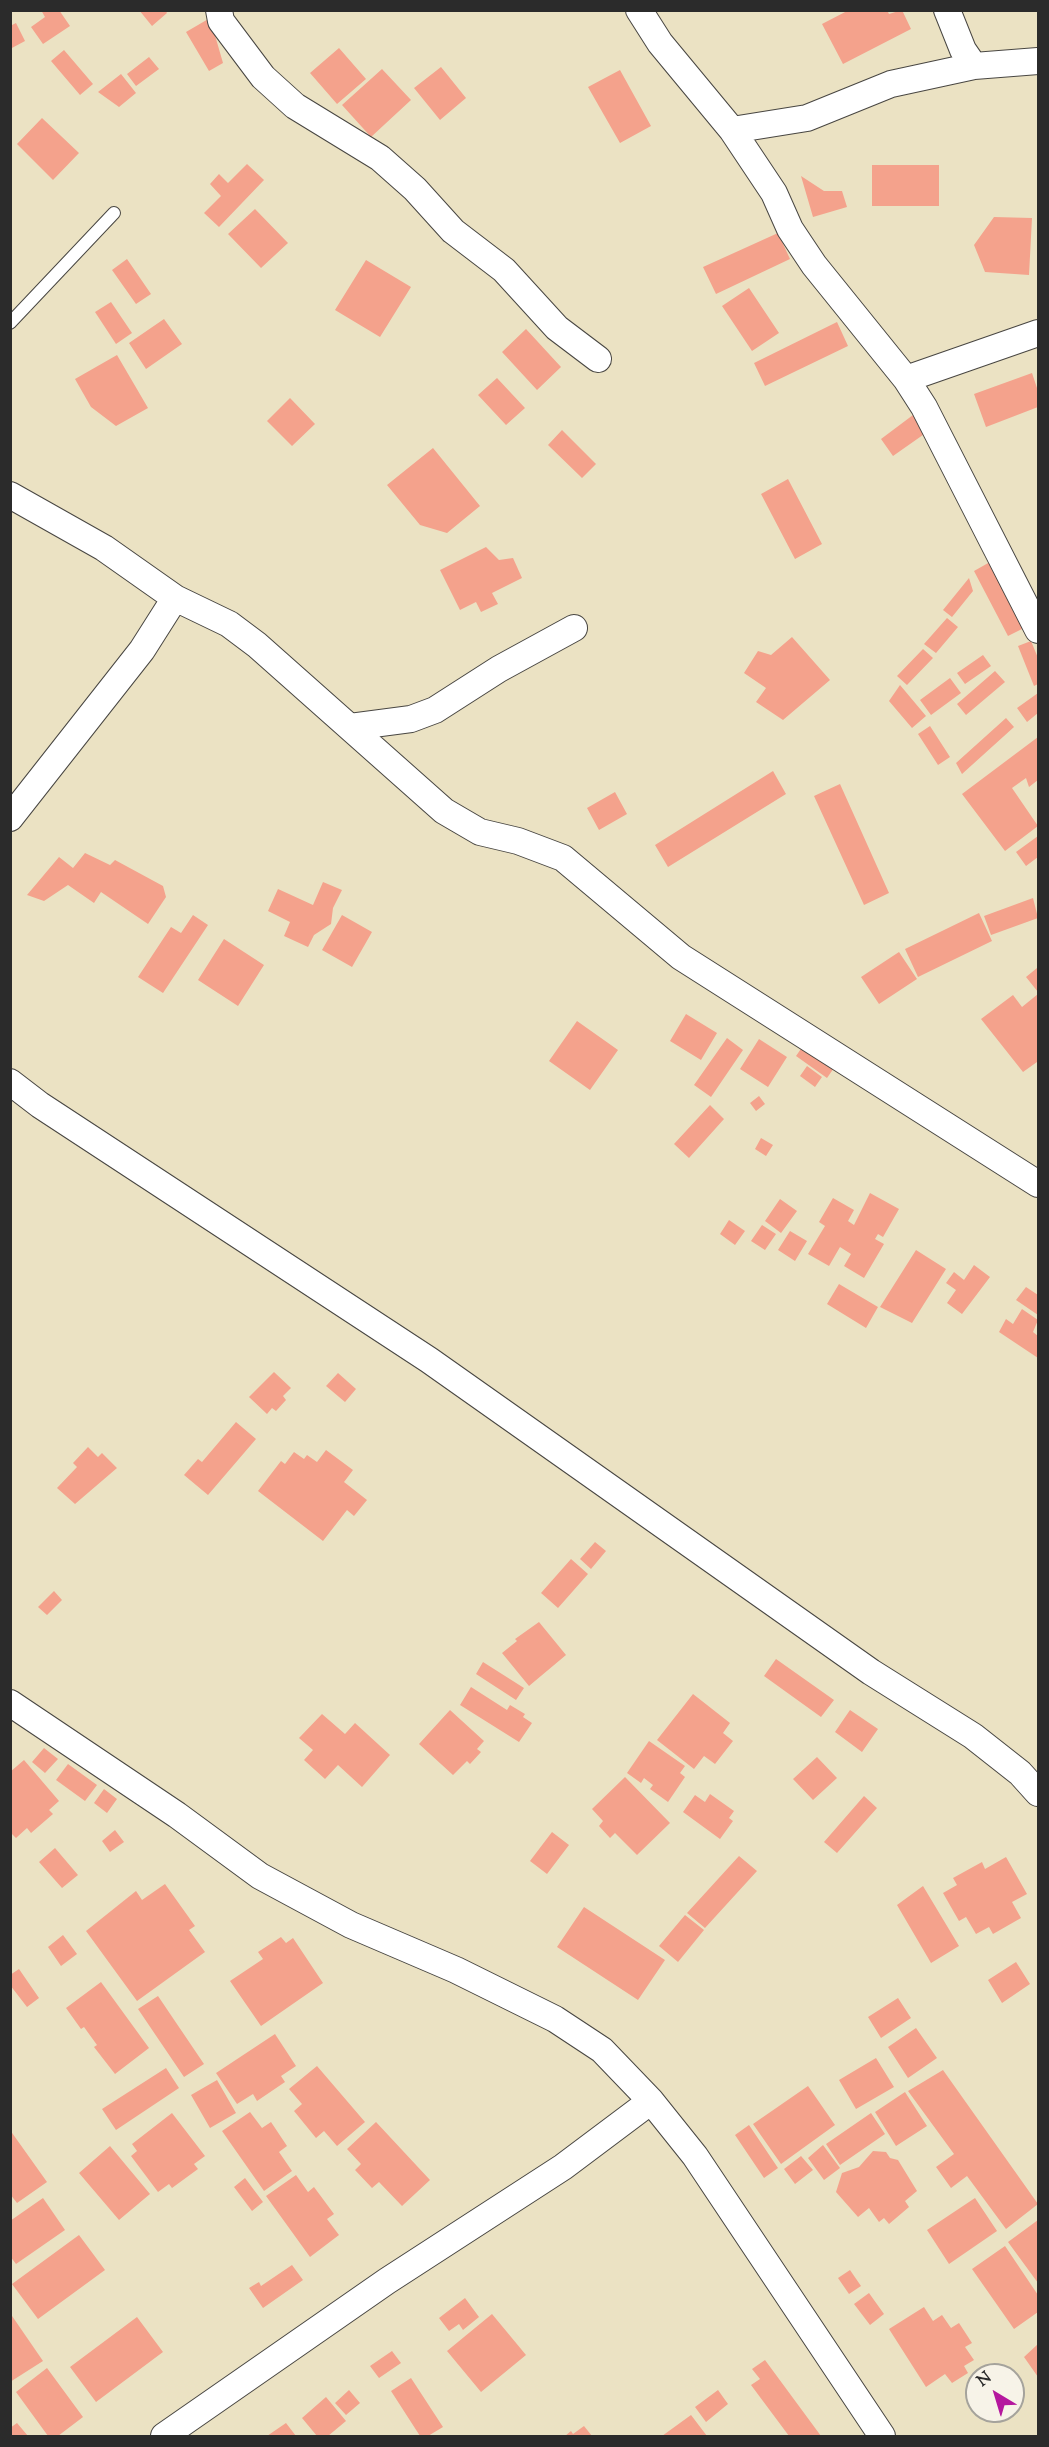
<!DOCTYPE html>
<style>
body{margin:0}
#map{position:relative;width:1049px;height:2447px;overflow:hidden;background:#ebe2c3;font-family:"Sorts Mill Goudy",serif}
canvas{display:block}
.frame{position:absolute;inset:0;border:12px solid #2b2b2b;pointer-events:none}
.north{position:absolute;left:965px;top:2363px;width:60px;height:60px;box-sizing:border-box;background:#f7f3e8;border:2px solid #a5a39c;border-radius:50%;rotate:322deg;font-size:16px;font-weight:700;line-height:24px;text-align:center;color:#2b2b2b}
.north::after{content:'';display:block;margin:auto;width:21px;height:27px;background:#b5179e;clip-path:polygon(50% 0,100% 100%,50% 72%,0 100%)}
</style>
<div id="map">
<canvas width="1049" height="2447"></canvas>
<div class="frame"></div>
<div class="north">N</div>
</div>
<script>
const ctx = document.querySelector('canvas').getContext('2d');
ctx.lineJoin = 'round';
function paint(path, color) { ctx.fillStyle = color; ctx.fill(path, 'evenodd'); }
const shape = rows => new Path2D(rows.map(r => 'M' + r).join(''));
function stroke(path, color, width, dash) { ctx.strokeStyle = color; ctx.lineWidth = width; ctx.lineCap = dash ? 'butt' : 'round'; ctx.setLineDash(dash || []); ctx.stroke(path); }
paint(shape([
 [41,10,59,10,70,26,43,44,31,27,45,17],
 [139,10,165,10,167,13,152,26],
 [849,10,887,10,889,14,902,10,911,29,843,64,822,24],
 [210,18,223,63,209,71,186,32],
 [16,23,25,41,10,49,10,26],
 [339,48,366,79,337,104,310,73],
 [64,50,93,84,80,95,51,61],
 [149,57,159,69,136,86,127,74],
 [441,67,466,98,440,120,414,88],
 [382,69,411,100,371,137,342,105],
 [620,70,651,126,620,143,588,87],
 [121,74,136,93,119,107,98,92],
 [42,118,79,153,53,180,17,144],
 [247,164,264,180,219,227,204,213,221,196,210,184,219,174,228,183],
 [872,165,939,165,939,206,872,206],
 [801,176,824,191,842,191,847,207,813,217],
 [255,209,288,243,261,268,228,234],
 [994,217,1032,218,1029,275,985,272,974,245],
 [778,233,790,259,716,294,703,267],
 [127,259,151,294,136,304,112,270],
 [366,260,411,287,380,337,335,310],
 [749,288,779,333,752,351,722,306],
 [111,302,132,333,116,344,95,312],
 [164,319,182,344,146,369,129,343],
 [837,322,848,346,765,386,754,363],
 [526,329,561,367,537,390,502,352],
 [117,355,148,408,116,426,91,407,75,379],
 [1032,373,1038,391,1038,407,986,427,974,394],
 [497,378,525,408,506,425,478,395],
 [290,398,315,424,292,446,267,421],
 [917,412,930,430,893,456,881,439],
 [562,430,596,464,582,478,548,445],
 [433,448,480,506,447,533,420,525,387,485],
 [788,479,822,544,795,559,761,494],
 [486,547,499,560,513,558,522,578,492,593,498,604,481,612,476,602,460,610,440,570],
 [990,562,1024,628,1008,636,974,571],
 [969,578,973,591,952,617,943,610],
 [947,618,958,627,936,653,924,644],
 [792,637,830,680,783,720,756,702,766,688,744,673,758,651,771,655],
 [1031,641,1038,658,1038,684,1034,686,1018,646],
 [923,649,933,658,907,685,897,676],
 [983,655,991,666,965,684,957,673],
 [995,671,1005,682,966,715,957,704],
 [950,678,961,693,931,715,920,700],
 [900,685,926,716,912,728,889,701],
 [1038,693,1038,713,1027,722,1017,708],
 [1006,718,1014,727,962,774,956,763],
 [930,726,950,757,938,765,918,734],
 [1038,737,1038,780,1029,787,1026,778,1012,788,1038,826,1005,851,962,794],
 [773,771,786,794,668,867,655,845],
 [840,784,889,893,864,905,814,796],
 [615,792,627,814,599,830,587,808],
 [1038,836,1038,857,1026,866,1016,852],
 [85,853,110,865,115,860,163,886,166,897,148,924,101,892,94,903,68,885,44,901,27,895,59,857,73,868],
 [323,882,342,890,333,908,331,924,314,935,308,947,284,936,290,922,268,911,278,889,313,905],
 [1033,898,1038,918,991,935,984,916],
 [979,913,992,941,918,977,905,949],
 [193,915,208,925,163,993,138,977,171,927,181,933],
 [342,915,372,932,352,967,322,950],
 [224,939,264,965,238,1006,198,980],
 [899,952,917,979,879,1004,861,977],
 [1037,968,1038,970,1038,992,1026,977],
 [1038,994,1038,1064,1037,1062,1023,1072,981,1019,1013,995,1022,1007],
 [686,1014,717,1033,701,1060,670,1041],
 [577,1021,618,1050,590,1090,549,1061],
 [727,1038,743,1050,711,1097,694,1085],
 [759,1039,787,1057,768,1087,740,1069],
 [805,1043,836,1065,827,1078,796,1056],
 [807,1066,822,1077,815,1087,800,1076],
 [759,1096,765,1104,756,1111,750,1103],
 [710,1105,724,1119,689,1158,674,1144],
 [761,1138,773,1145,766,1156,755,1149],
 [870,1193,899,1209,883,1237,878,1234,875,1239,884,1244,864,1278,844,1266,851,1254,840,1247,829,1266,808,1254,825,1226,819,1222,833,1198,854,1210,848,1221,854,1225],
 [780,1199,797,1211,781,1233,765,1221],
 [729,1220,745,1231,735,1245,720,1234],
 [762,1225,776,1234,765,1250,751,1241],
 [790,1231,807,1241,795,1261,778,1250],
 [916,1250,946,1269,912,1323,880,1307],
 [974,1265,990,1277,962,1314,947,1303,956,1290,946,1283,954,1272,964,1280],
 [839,1284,878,1307,866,1328,827,1304],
 [1026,1287,1038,1295,1038,1315,1016,1300],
 [1022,1309,1038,1320,1033,1332,1038,1336,1038,1358,999,1332,1006,1319,1013,1324],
 [274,1372,291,1388,283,1396,286,1400,276,1411,272,1408,267,1414,249,1397],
 [338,1373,356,1389,345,1402,326,1386],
 [236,1422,256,1439,208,1495,184,1475,198,1459,202,1462],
 [88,1447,98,1457,102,1453,117,1468,75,1504,57,1488,77,1467,73,1463],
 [326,1450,353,1470,344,1482,367,1500,354,1516,347,1510,323,1541,258,1491,281,1461,285,1464,294,1452,304,1459,307,1455,317,1462],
 [595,1542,606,1551,591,1569,580,1559],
 [571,1559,588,1574,558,1608,541,1593],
 [54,1591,62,1600,47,1615,38,1607],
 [539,1622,566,1655,529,1686,502,1653,517,1641,515,1639],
 [776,1659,834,1700,821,1717,764,1676],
 [483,1662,524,1688,516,1700,476,1674],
 [471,1687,507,1710,510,1705,525,1714,523,1717,532,1723,519,1742,460,1705],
 [693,1694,730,1723,723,1733,733,1741,715,1764,704,1756,694,1769,657,1740],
 [450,1710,484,1741,477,1749,481,1752,470,1764,467,1761,453,1775,419,1744],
 [850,1710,878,1729,862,1752,835,1732],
 [322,1714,345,1734,355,1723,390,1755,362,1787,338,1765,325,1779,304,1760,313,1750,299,1738],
 [649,1741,685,1766,680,1773,685,1777,668,1802,650,1789,653,1785,644,1778,641,1783,627,1773],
 [44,1748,58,1759,45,1773,32,1762],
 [817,1757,837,1778,813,1800,793,1779],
 [24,1760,59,1801,49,1810,53,1814,31,1833,27,1828,16,1838,10,1832,10,1772],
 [68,1764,97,1785,85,1801,56,1780],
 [625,1777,670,1823,637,1855,615,1833,610,1838,599,1826,603,1821,592,1809],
 [104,1789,117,1799,107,1813,94,1803],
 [710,1794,734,1811,729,1818,733,1821,720,1839,683,1812,695,1795,705,1802],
 [864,1796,877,1808,837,1853,824,1842],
 [115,1830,124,1842,110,1852,102,1841],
 [552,1832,569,1845,547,1874,530,1861],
 [55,1848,78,1875,62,1888,39,1862],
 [739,1856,757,1871,705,1928,687,1913],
 [1006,1857,1027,1894,1012,1902,1021,1918,993,1934,989,1927,976,1934,966,1917,959,1921,943,1893,957,1885,953,1878,982,1862,985,1869],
 [165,1884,195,1926,189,1930,205,1952,137,2001,86,1931,136,1891,142,1900],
 [923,1886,959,1946,931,1963,897,1905],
 [584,1907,665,1960,638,2000,557,1947],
 [685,1915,704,1930,678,1962,659,1946],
 [63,1935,77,1954,61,1966,48,1947],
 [281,1937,286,1943,293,1938,323,1983,261,2026,230,1981,263,1959,258,1952],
 [1016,1962,1030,1984,1002,2003,988,1980],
 [19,1969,39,1998,27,2007,10,1985,10,1975],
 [101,1982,149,2048,115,2074,94,2047,97,2045,84,2027,81,2029,66,2008],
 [158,1996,204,2064,184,2077,138,2009],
 [898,1998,911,2018,881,2038,868,2017],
 [916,2028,937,2058,908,2078,888,2047],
 [275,2034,296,2066,281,2076,285,2082,257,2101,253,2094,237,2104,216,2073],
 [876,2058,894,2087,856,2109,839,2080],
 [317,2066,365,2122,337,2146,324,2131,316,2138,294,2111,302,2104,289,2089],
 [166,2068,179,2088,116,2130,102,2109],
 [943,2070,1038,2204,1006,2229,967,2176,951,2188,936,2167,954,2154,908,2091],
 [217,2080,236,2113,210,2128,191,2095],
 [808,2086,835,2125,781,2164,753,2124],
 [905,2092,927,2126,896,2146,875,2112],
 [250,2112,262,2128,271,2122,287,2146,279,2152,292,2171,264,2191,222,2131],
 [172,2113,205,2156,194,2164,198,2169,172,2188,169,2184,158,2192,131,2156,137,2151,132,2144],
 [871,2113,885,2134,840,2165,826,2144],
 [376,2122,430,2180,402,2206,379,2182,372,2188,355,2170,361,2164,347,2149],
 [749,2125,778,2168,764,2178,735,2135],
 [10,2130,47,2182,17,2203,10,2194],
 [823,2145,840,2168,824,2180,808,2158],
 [110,2146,150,2194,119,2220,79,2173],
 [873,2151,886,2152,890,2158,898,2160,917,2191,905,2201,909,2207,889,2224,884,2218,879,2222,869,2208,858,2217,836,2192,842,2173,859,2167],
 [801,2156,813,2170,795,2184,784,2169],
 [296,2175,308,2192,314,2187,334,2214,327,2219,339,2235,310,2257,266,2196],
 [245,2178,263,2202,252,2211,234,2187],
 [43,2198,65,2230,16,2264,10,2256,10,2221],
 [975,2198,997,2231,949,2264,927,2230],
 [1038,2220,1038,2283,1008,2242],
 [79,2235,105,2270,38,2319,12,2284],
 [1005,2246,1038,2295,1038,2312,1014,2329,972,2269],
 [292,2265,303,2280,263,2308,249,2288,259,2282,261,2286],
 [850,2270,861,2286,849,2294,838,2278],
 [869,2293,884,2314,870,2325,854,2304],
 [465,2298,479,2317,463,2330,459,2324,449,2331,439,2318],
 [924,2307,933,2321,942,2315,951,2328,959,2323,972,2343,965,2347,974,2360,964,2366,968,2373,952,2383,945,2374,926,2387,889,2329],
 [10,2313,43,2361,10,2382],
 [492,2314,526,2355,481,2392,447,2351],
 [137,2317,163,2352,96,2402,70,2367],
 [1038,2344,1038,2377,1024,2357],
 [392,2351,401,2363,379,2378,370,2366],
 [765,2360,821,2436,789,2436,751,2385,760,2379,752,2369],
 [47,2368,83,2417,58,2436,48,2436,16,2392],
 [411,2378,443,2427,428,2436,420,2436,391,2391],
 [349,2390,360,2403,346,2415,335,2403],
 [718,2390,728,2404,706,2422,695,2407],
 [326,2397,346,2421,328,2436,317,2436,302,2418],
 [691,2415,707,2436,662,2436],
 [17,2423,28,2436,10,2436,10,2428],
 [286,2423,296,2436,267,2436],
 [584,2426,592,2436,565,2436,571,2431,573,2434]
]), '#f4a28c');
const lane = shape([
 [10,323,114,213]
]);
const street = shape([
 [219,10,221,21,263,77,295,106,380,158,415,189,453,231,504,270,557,328,598,359],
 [639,10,660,43,732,130,774,193,790,229,814,265,906,379,924,407,1038,630],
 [947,10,963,50,974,66],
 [732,130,807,118,891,84,974,66,1038,61],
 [906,379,1038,333],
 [10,495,104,548,175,598,229,624,257,645,444,811,480,832,518,841,563,858,681,957,1038,1184],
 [350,727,411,719,435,710,499,669,574,628],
 [10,818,142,650,175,598],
 [10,1082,40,1105,429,1360,871,1672,973,1736,1020,1773,1038,1793],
 [10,1703,177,1815,260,1876,351,1925,456,1970,555,2019,602,2050,651,2101],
 [164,2436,387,2281,563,2167,651,2101,695,2156,882,2436]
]);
stroke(lane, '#484642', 14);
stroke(street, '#484642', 28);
stroke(lane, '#fff', 12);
stroke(street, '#fff', 26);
</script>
